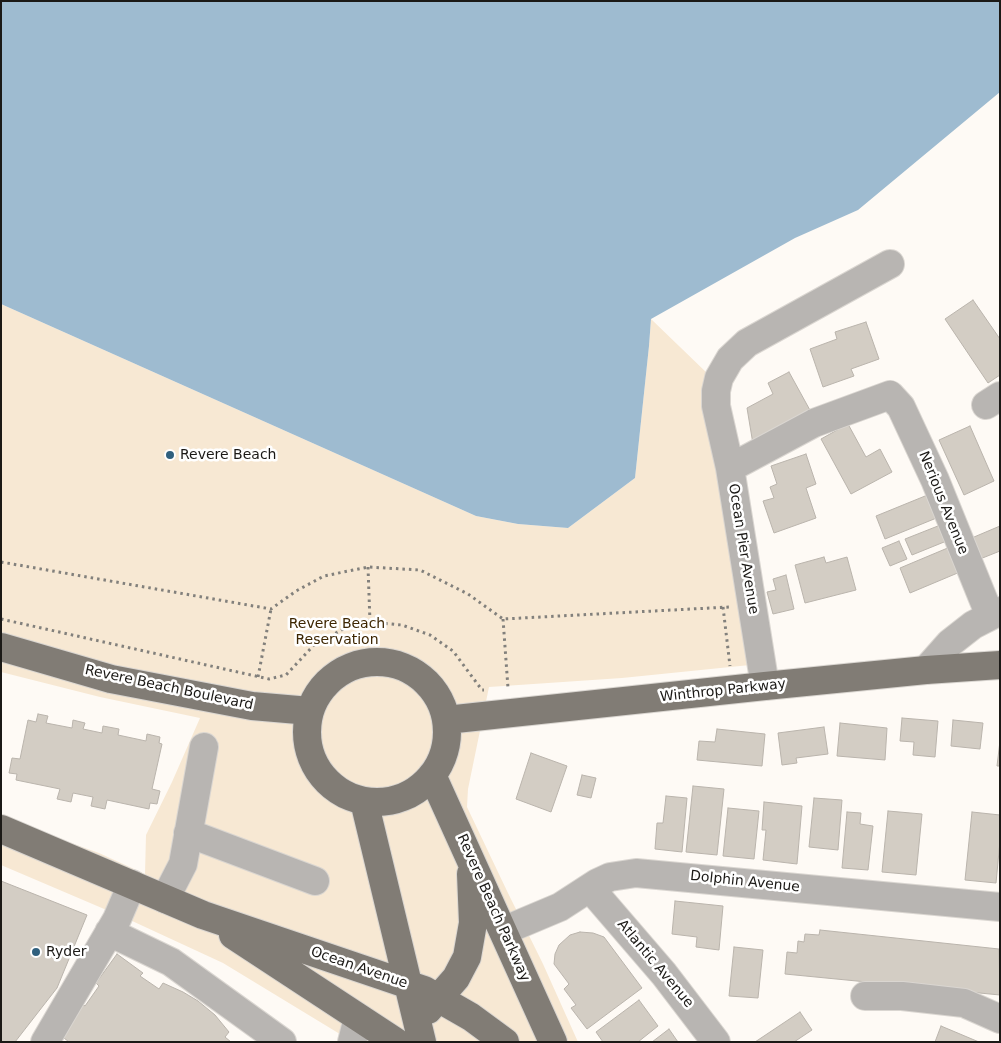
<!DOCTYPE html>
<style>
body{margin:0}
#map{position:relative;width:1001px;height:1043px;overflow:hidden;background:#fefaf5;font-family:"DejaVu Sans",sans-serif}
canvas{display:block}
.frame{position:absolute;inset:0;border:2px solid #1b1916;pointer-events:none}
</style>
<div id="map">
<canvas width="1001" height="1043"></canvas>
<div class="frame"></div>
</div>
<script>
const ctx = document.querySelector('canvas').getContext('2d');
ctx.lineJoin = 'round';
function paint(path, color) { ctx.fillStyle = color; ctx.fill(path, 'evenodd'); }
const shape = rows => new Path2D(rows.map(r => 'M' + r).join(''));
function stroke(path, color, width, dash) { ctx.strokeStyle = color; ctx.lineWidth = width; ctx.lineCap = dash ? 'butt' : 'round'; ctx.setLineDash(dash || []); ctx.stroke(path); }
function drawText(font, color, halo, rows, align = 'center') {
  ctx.font = font + ' "DejaVu Sans",sans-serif'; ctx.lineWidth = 5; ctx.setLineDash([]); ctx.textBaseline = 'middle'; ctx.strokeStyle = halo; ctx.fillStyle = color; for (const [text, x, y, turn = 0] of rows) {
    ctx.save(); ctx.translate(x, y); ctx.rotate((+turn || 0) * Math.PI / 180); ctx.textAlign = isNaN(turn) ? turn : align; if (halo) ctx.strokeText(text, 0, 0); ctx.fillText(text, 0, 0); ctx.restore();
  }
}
paint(shape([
 [1,304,476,516,518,524,568,528,635,478,649,346,651,319,708,374,750,665,622,678,489,687,468,789,467,807,507,891,543,964,578,1042,353,1042,223,963,130,920,1,865,1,818,99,853,145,874,146,835,172,782,200,718,100,697,1,672]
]), '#f7e8d3');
paint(shape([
 [1,1,1000,1,1000,92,858,210,795,238,651,319,649,346,635,478,568,528,518,524,476,516,1,304]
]), '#9ebbd0');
const building = shape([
 [973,300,1000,339,1000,375,988,383,945,319,973,300],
 [866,322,879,359,851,369,854,376,823,387,810,349,837,339,835,332,866,322],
 [789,372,811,412,753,444,747,408,773,394,768,383,789,372],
 [848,424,866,457,880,449,892,472,851,494,821,439,848,424],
 [970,426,994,481,964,495,939,440,970,426],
 [806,454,816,484,806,488,816,518,774,533,763,501,774,498,770,487,777,484,771,466,806,454],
 [930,494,939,517,885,539,876,516,930,494],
 [943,524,949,540,912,555,905,539,943,524],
 [1000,526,1000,551,975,561,967,540,1000,526],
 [899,541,907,559,890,566,882,548,899,541],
 [950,547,960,572,910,593,900,568,950,547],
 [824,557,826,563,847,557,856,590,805,603,795,565,824,557],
 [786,575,794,609,773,614,767,592,776,590,773,579,786,575],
 [38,714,48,716,46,723,72,728,73,720,85,723,83,729,102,733,103,726,119,729,118,735,146,741,147,734,160,737,159,743,162,744,152,789,160,791,157,804,150,803,149,809,107,800,105,809,91,806,93,797,73,793,71,802,57,799,60,789,16,780,17,774,9,773,12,758,20,759,28,720,36,722,38,714],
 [902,718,938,721,935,757,913,755,914,742,900,741,902,718],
 [953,720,983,723,980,749,951,746,953,720],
 [840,723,887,728,885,760,837,756,840,723],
 [824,727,828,754,796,758,797,763,782,765,778,733,824,727],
 [717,729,765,734,762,766,697,760,699,741,715,742,717,729],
 [1000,741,1000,766,997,766,1000,741],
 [531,753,567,766,551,812,516,799,531,753],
 [582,775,596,778,591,798,577,795,582,775],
 [693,786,724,789,717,855,686,852,693,786],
 [666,796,687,798,682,852,655,849,657,823,663,823,666,796],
 [814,798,842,800,838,850,809,847,814,798],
 [764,802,802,806,797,864,763,860,766,830,762,830,764,802],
 [728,808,759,811,754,859,723,856,728,808],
 [888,811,922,814,916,875,882,872,888,811],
 [847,812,861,813,860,824,873,826,868,870,842,868,847,812],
 [972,812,1000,815,1000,841,996,883,965,880,972,812],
 [1,881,87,915,57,988,15,1042,1,1042,1,881],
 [675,901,723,906,719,950,696,947,697,937,672,934,675,901],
 [820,930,999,949,1000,995,785,974,787,952,797,953,798,941,804,942,805,934,819,935,820,930],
 [580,932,593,933,604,937,642,988,587,1029,571,1008,576,1005,564,989,569,984,554,964,555,954,559,945,570,935,580,932],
 [734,947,763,950,758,998,729,996,734,947],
 [117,954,143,973,140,976,159,989,163,983,183,992,198,1001,215,1015,229,1032,225,1037,231,1042,69,1042,59,1034,81,1003,85,1006,99,986,96,983,117,954],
 [639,1000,658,1026,638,1042,603,1042,596,1032,639,1000],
 [800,1012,812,1030,794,1042,755,1042,800,1012],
 [941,1026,979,1042,935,1042,941,1026],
 [669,1029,678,1042,652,1042,669,1029]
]);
paint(building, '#d3cdc4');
stroke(building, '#bab4ac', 1);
const minor = shape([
 [986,405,1000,396],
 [730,468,814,423,890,395,901,407,935,480,990,616],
 [926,670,950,643,973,625,1000,611],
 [765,686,730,468,716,406,716,391,719,378,730,359,747,343,890,264],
 [188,833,315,881],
 [590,888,664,974,716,1042],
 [165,899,183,864,204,747],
 [503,931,560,907,597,883,610,877,636,873,1000,907],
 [109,932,171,962,282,1042],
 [865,996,902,996,964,1003,1000,1019],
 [45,1042,117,919,132,884],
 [352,1042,358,1018]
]);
const major = shape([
 [1,647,111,679,252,706,310,711],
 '307 732a70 70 0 1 1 140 0a70 70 0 1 1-140 0Z',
 [446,720,765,686,926,670,1000,665],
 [432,775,553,1042],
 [364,801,422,1042],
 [1,829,203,915,424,990,471,1017,505,1042],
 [233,935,396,1042],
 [428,1010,456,978,467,957,473,923,471,874]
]);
stroke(minor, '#dad6d1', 30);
stroke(major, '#dad6d1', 30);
stroke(shape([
 [1,562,271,609,296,591,324,576,368,567,420,570,468,594,503,619,729,607],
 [368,567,370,622],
 [723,607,730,666],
 [1,619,269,679,286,675,314,645,347,627,370,622,402,625,430,635,453,651,482,690,484,690],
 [503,619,508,688],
 [258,677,271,609]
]), '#82807c', 3, [2.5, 4]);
stroke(minor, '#b8b5b2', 28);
stroke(major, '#817c75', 28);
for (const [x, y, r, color] of [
 [170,455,5,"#30607e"],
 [36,952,5,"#30607e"]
]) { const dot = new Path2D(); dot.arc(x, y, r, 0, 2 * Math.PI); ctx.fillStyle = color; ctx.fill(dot); stroke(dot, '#fff', 2); }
drawText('14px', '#1b1916', '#fff', [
 ["Revere Beach",180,455],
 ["Ryder",46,952]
], 'left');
drawText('14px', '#1b1916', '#fff', [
 ["Nerious Avenue",943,503,68],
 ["Ocean Pier Avenue",743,549,81],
 ["Revere Beach Boulevard",169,688,12],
 ["Winthrop Parkway",723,691,-6],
 ["Dolphin Avenue",745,882,6],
 ["Revere Beach Parkway",493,908,66],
 ["Atlantic Avenue",655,964,50],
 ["Ocean Avenue",359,968,19]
]);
drawText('14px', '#3d2602', '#fff', [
 ["Revere Beach",337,624],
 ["Reservation",337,640]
]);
</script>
